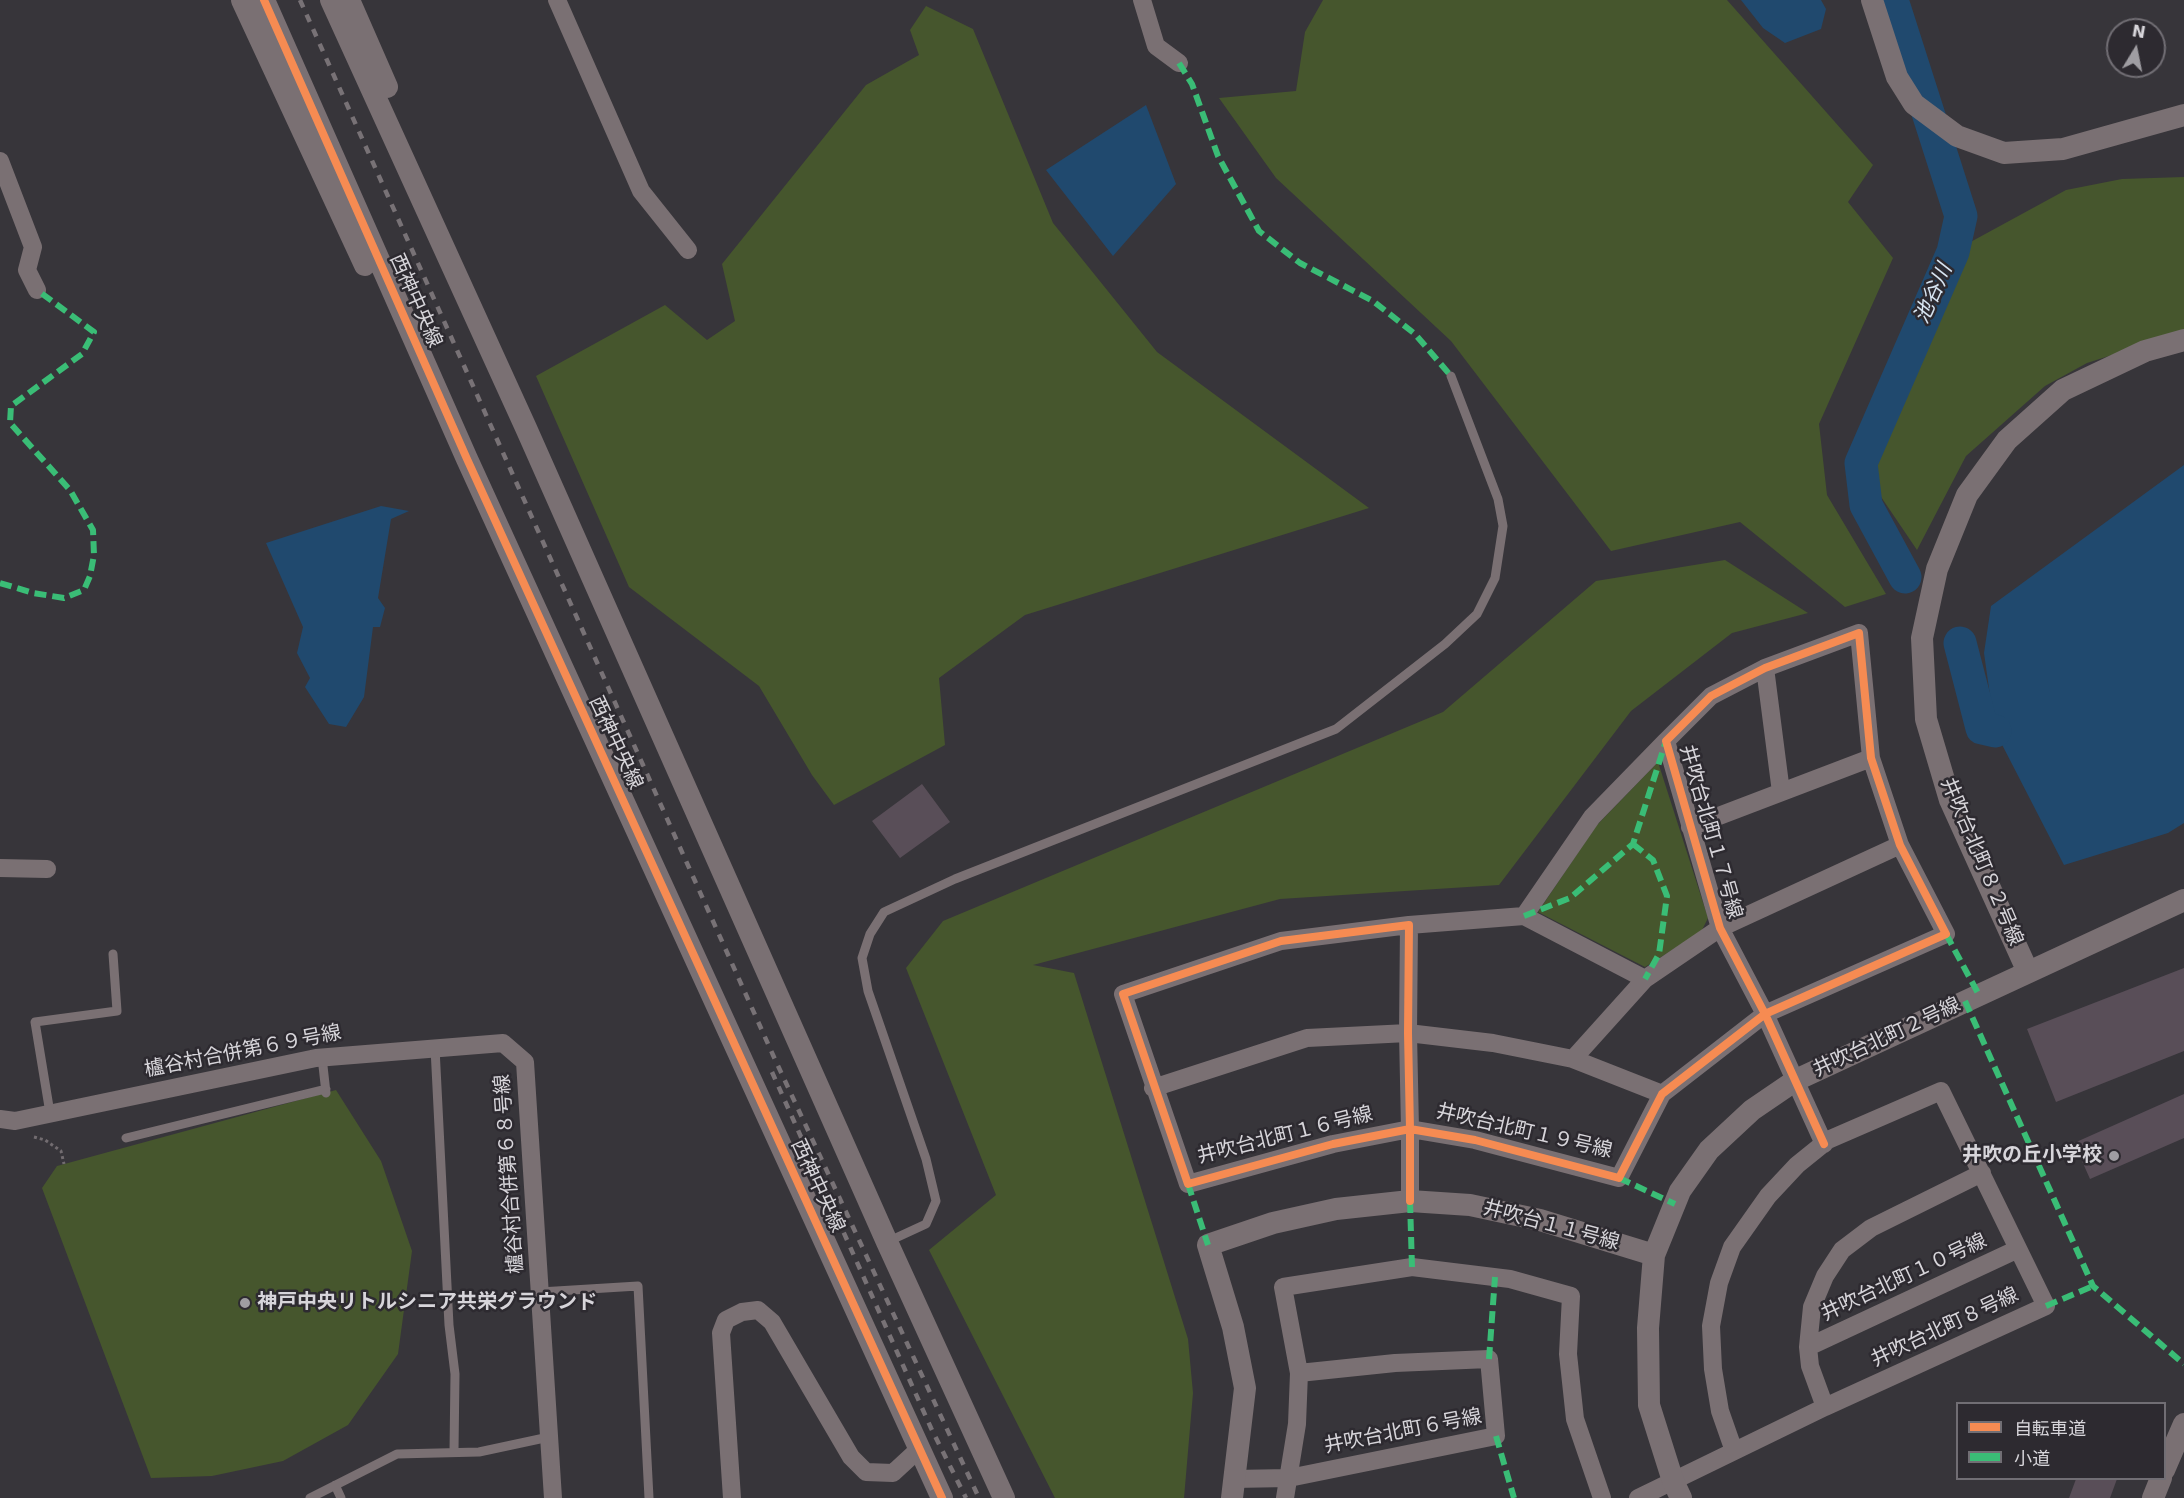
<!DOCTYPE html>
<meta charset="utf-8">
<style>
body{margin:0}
#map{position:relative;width:2184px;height:1498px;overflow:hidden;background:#37353a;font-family:"DejaVu Sans","Noto Sans JP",sans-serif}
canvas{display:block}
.legend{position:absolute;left:1956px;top:1402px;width:210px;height:78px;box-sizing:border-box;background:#2d2a30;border:2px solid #716e74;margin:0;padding:8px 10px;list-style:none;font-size:18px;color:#d7d5da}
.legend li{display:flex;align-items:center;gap:12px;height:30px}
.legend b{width:30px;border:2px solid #716e74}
.north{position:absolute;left:2106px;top:18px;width:60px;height:60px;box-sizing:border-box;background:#2d2a30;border:2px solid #716e74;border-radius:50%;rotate:10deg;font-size:16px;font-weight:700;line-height:24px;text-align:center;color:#d7d5da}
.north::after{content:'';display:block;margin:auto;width:21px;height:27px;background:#9f9da2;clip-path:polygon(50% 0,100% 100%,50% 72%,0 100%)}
</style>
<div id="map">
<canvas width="2184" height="1498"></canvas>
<ul class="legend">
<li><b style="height:8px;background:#f68b52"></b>自転車道</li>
<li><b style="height:8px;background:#3abd76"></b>小道</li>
</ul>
<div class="north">N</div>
</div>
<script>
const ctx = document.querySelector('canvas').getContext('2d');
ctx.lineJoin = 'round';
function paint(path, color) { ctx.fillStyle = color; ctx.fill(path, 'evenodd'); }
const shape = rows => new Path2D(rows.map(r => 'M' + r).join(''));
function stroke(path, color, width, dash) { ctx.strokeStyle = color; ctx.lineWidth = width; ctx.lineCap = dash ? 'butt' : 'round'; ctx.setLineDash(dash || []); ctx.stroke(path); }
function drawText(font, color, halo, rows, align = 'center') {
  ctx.font = font + ' "DejaVu Sans","Noto Sans JP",sans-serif'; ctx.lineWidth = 5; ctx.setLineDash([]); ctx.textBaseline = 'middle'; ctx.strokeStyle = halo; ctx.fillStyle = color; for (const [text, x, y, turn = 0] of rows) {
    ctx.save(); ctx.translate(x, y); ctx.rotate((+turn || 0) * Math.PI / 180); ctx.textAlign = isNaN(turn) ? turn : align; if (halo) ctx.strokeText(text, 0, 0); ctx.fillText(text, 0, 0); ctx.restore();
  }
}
paint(shape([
 [1323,0,1727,0,1873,165,1848,202,1893,258,1819,424,1827,495,1886,594,1845,607,1740,522,1611,551,1451,341,1276,178,1219,98,1296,91,1305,32],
 [926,6,973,29,1053,223,1157,352,1369,508,1025,615,939,678,945,745,834,805,812,775,759,686,629,587,536,376,665,305,707,340,735,321,722,264,866,85,919,55,910,30],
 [2184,177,2184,332,2087,363,2045,386,1966,456,1917,550,1873,485,1874,470,1879,443,1965,245,2066,190,2122,179],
 [1725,560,1808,613,1732,633,1631,711,1499,885,1280,899,1033,965,1074,973,1188,1339,1193,1393,1184,1498,1055,1498,929,1250,996,1195,906,968,943,921,1443,712,1596,581],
 [1658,762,1708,918,1701,932,1645,967,1538,912,1596,826],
 [336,1090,381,1161,412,1251,398,1354,348,1425,283,1461,212,1476,151,1478,42,1188,57,1166]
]), '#46562d');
paint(shape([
 [1741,0,1821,0,1826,9,1821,29,1785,43,1763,28],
 [1146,105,1176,184,1113,256,1046,170],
 [2184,465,2184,823,2168,833,2064,865,1995,731,1984,653,1991,606],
 [381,506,409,511,391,519,378,598,385,608,380,627,373,627,364,697,346,727,329,724,305,687,310,678,297,653,303,627,266,543]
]), '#20496e');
stroke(shape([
 [1892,0,1961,216,1953,252,1861,463,1866,505,1905,577],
 [1960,643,1982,728,1995,731]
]), '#20496e', 33);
paint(shape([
 [922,784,950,822,900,858,872,821],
 [2184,968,2184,1051,2056,1102,2027,1029],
 [2184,1094,2184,1138,2090,1179,2074,1143],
 [2076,1479,2117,1479,2110,1498,2069,1498]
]), '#594e58');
stroke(shape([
 [34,1137,45,1140,61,1151,64,1164]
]), '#726c70', 3, [3, 3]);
stroke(shape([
 [435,1048,449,1325,455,1374,454,1451],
 [322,1057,326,1093],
 [50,1113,35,1022,117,1011,113,954],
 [126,1138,326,1089],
 [887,1242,926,1224,936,1201,926,1159,868,991,862,958,870,934,884,912,955,879,1336,729,1445,644,1477,614,1495,578,1503,526,1498,499,1451,376],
 [540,1292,638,1286,649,1498],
 [335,1485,341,1498],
 [310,1498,397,1454,479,1452,549,1437]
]), '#7a7073', 9);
stroke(shape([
 [557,0,641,191,688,250],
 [1142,0,1156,46,1179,63],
 [0,161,33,247,27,270,37,290],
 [1765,668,1781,792],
 [1690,827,1871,758],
 [0,868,47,869],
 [1524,916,1645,979],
 [1409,925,1524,916,1592,817,1666,741],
 [1573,1059,1645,979,1720,928,1900,845],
 [1153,1088,1307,1038,1408,1033,1493,1043,1573,1059,1662,1094],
 [0,1119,15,1121,316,1058,503,1043,525,1062,553,1498],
 [1410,1201,1410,1129,1408,1033,1409,925,1281,941,1123,994,1188,1184,1333,1144,1410,1129,1475,1140,1619,1178,1662,1094,1765,1014,1946,934,1900,845,1871,758,1859,633,1765,668,1711,696,1666,741,1720,928,1765,1014,1824,1144],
 [1808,1347,2018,1249],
 [1825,1407,1810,1366,1808,1347,1812,1307,1825,1276,1842,1250,1871,1228,1982,1173],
 [1233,1479,1289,1478,1496,1436,1489,1359,1395,1363,1299,1373],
 [732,1498,721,1333,726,1320,742,1312,758,1310,772,1322,851,1457,866,1472,893,1473,919,1449],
 [1285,1498,1297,1424,1299,1373,1283,1287,1412,1267,1510,1279,1571,1296,1568,1354,1575,1419,1602,1498],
 [1638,1498,1673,1481,1825,1407,2046,1306,1941,1091,1828,1140,1797,1165,1768,1196,1732,1247,1719,1283,1711,1326,1713,1369,1720,1411,1734,1451]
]), '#7a7073', 18);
stroke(shape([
 [242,0,365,265],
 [264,0,467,459,942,1498],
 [331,0,526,428,887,1242,1004,1498],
 [349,0,387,87],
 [1872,0,1897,77,1914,104,1957,136,2004,153,2063,149,2184,115],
 [2028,972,1950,800,1926,719,1922,638,1937,569,1967,495,2007,440,2063,390,2145,351,2184,340],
 [2164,1470,2184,1424],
 [1232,1498,1245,1388,1233,1327,1208,1245,1273,1223,1336,1209,1410,1201,1470,1205,1540,1220,1654,1255],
 [1681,1498,1673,1481,1649,1405,1648,1328,1654,1255,1680,1191,1709,1150,1752,1110,1796,1080,2184,900],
 [2153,1498,2161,1478]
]), '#7a7073', 22);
stroke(shape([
 [300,0,773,1055,979,1498],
 [772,1072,931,1428,966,1498]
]), '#787276', 4.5, [8, 8]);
stroke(shape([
 [1179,63,1192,84,1218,156,1259,231,1300,263,1373,301,1415,334,1451,376],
 [0,583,33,593,64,598,84,590,90,576,94,555,93,530,70,490,10,423,11,406,82,354,94,332,37,290],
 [1633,844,1653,860,1667,896,1659,954,1645,979],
 [1524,916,1570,898,1633,844,1665,744],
 [1946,934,1979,995],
 [1965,1001,2093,1286,2184,1364],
 [1619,1178,1675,1204],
 [1188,1184,1208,1245],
 [1410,1201,1412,1267],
 [2046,1306,2093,1286],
 [1489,1359,1495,1277],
 [1496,1436,1514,1498]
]), '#3abd76', 6, [12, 6]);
stroke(shape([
 [264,0,467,459,942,1498],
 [1410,1201,1410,1129,1408,1033,1409,925,1281,941,1123,994,1188,1184,1333,1144,1410,1129,1475,1140,1619,1178,1662,1094,1765,1014,1946,934,1900,845,1871,758,1859,633,1765,668,1711,696,1666,741,1720,928,1765,1014,1824,1144]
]), '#f68b52', 8);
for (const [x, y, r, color] of [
 [2114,1156,6,"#9f9da2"],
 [245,1303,6,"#9f9da2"]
]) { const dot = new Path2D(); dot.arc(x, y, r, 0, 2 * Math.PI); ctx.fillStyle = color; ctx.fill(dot); stroke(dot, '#2d2a30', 2); }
drawText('20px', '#d7d5da', '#2d2a30', [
 ["西神中央線",415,301,66],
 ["西神中央線",615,743,65],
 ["井吹台北町１７号線",1710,832,74],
 ["井吹台北町８２号線",1981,862,67],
 ["井吹台北町２号線",1887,1038,-25],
 ["櫨谷村合併第６９号線",243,1052,-11],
 ["井吹台北町１９号線",1524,1132,13],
 ["井吹台北町１６号線",1285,1136,-14],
 ["櫨谷村合併第６８号線",510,1174,-94],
 ["西神中央線",817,1186,65],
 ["井吹台１１号線",1551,1226,15],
 ["井吹台北町１０号線",1904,1278,-25],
 ["井吹台北町８号線",1945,1328,-25],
 ["井吹台北町６号線",1403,1432,-11]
]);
drawText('bold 20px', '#d7d5da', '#2d2a30', [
 ["井吹の丘小学校",2102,1156],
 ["神戸中央リトルシニア共栄グラウンド",257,1303,"left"]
], 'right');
drawText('italic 21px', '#d8e5f2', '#2d2a30', [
 ["池谷川",1934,294,-66]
]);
</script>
